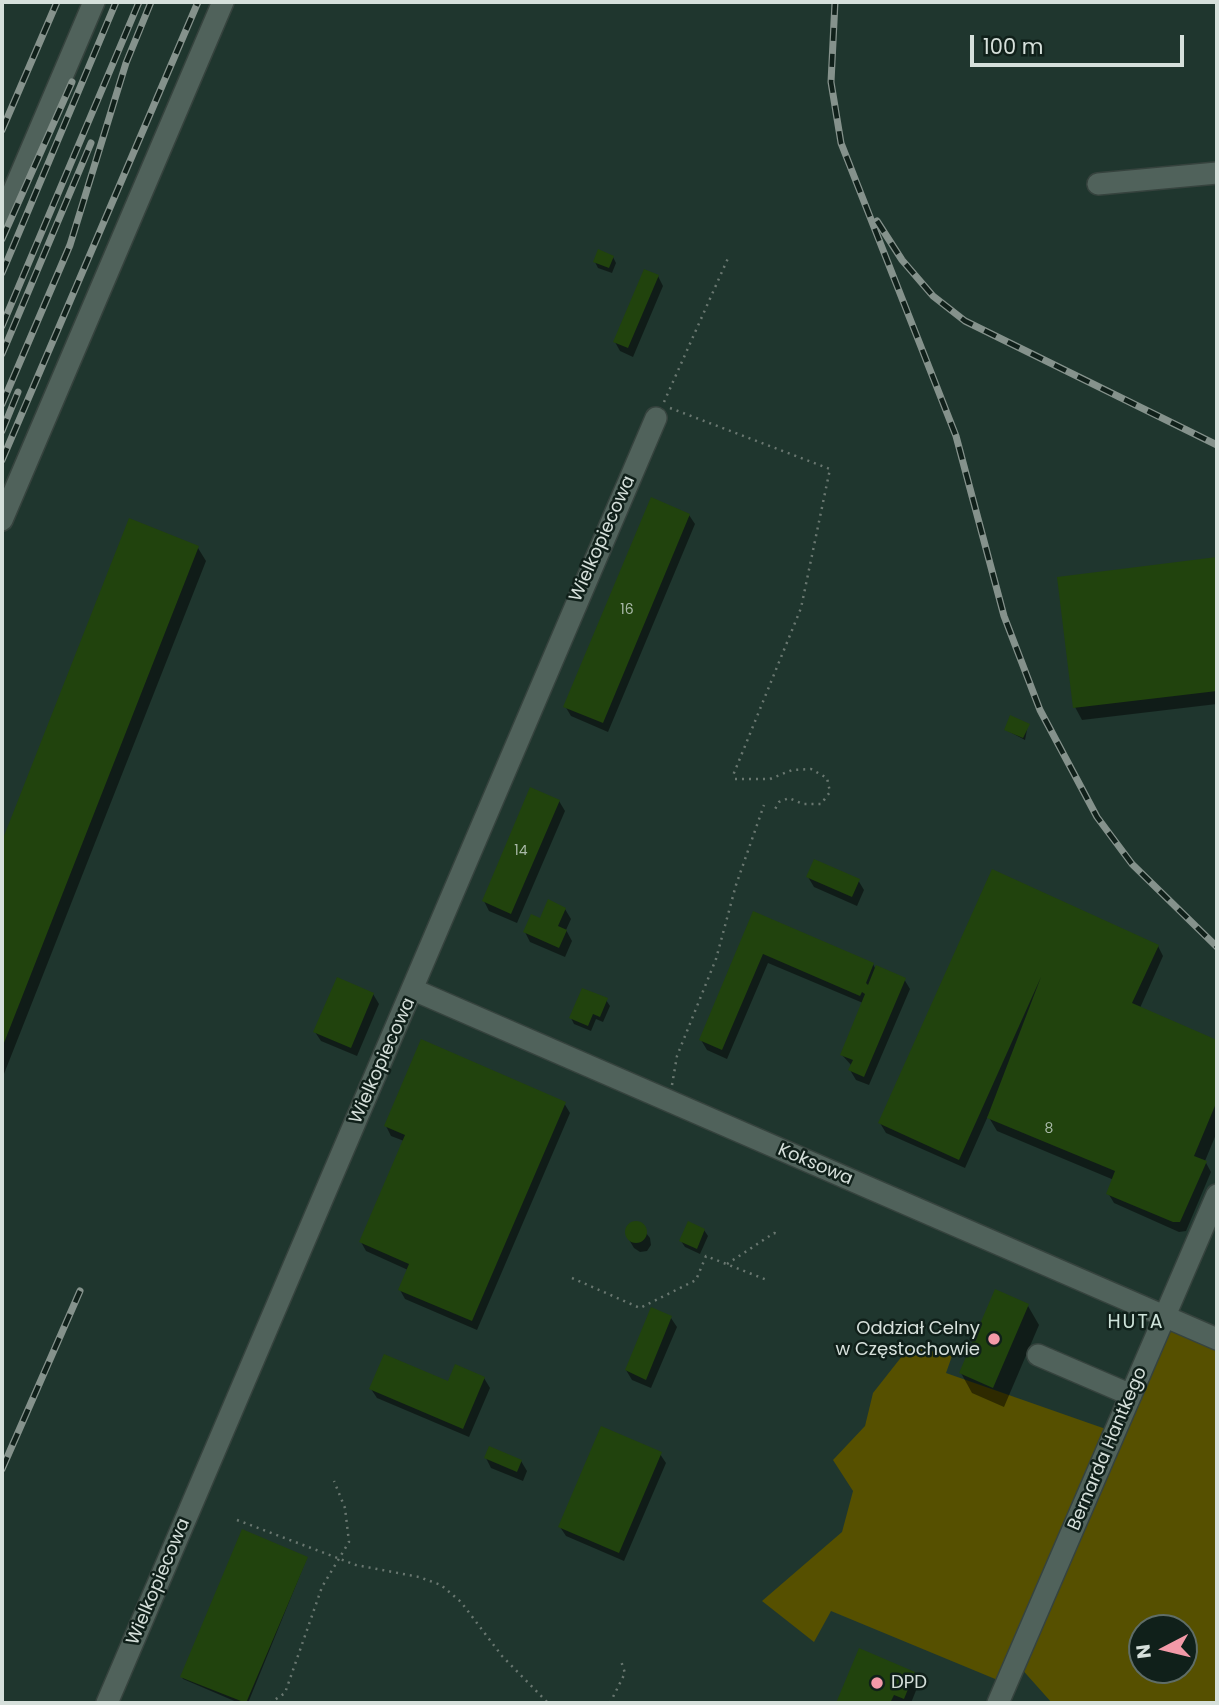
<!DOCTYPE html>
<meta charset="utf-8">
<style>
body{margin:0}
#map{position:relative;width:1219px;height:1705px;overflow:hidden;background:#192a23;font-family:Poppins,sans-serif}
canvas{display:block}
.frame{position:absolute;inset:0;border:4px solid #d6e0db;pointer-events:none}
.north{position:absolute;left:1128px;top:1614px;width:70px;height:70px;box-sizing:border-box;background:#10201a;border:2px solid #5f6d67;border-radius:50%;rotate:263deg;font-size:19px;font-weight:700;line-height:28px;text-align:center;color:#d6e0db}
.north::after{content:'';display:block;margin:auto;width:24px;height:32px;background:#f39aa8;clip-path:polygon(50% 0,100% 100%,50% 72%,0 100%)}
.scale{position:absolute;left:970px;top:35px;width:214px;height:32px;box-sizing:border-box;border:4px solid #d6e0db;border-top:0;padding-left:9px;font-size:21px;line-height:24px;white-space:nowrap;color:#d6e0db;-webkit-text-stroke:5px #10201a;paint-order:stroke}
</style>
<div id="map">
<canvas width="1219" height="1705"></canvas>
<div class="frame"></div>
<div class="north">N</div>
<div class="scale">100 m</div>
</div>
<script>
const ctx = document.querySelector('canvas').getContext('2d');
ctx.lineJoin = 'round';
function paint(path, color) { ctx.fillStyle = color; ctx.fill(path, 'evenodd'); }
const shape = rows => new Path2D(rows.map(r => 'M' + r).join(''));
function stroke(path, color, width, dash) { ctx.strokeStyle = color; ctx.lineWidth = width; ctx.lineCap = dash ? 'butt' : 'round'; ctx.setLineDash(dash || []); ctx.stroke(path); }
function drawText(font, color, halo, rows, align = 'center') {
  ctx.font = font + ' Poppins,sans-serif'; ctx.lineWidth = 5; ctx.setLineDash([]); ctx.textBaseline = 'middle'; ctx.strokeStyle = halo; ctx.fillStyle = color; for (const [text, x, y, turn = 0] of rows) {
    ctx.save(); ctx.translate(x, y); ctx.rotate((+turn || 0) * Math.PI / 180); ctx.textAlign = isNaN(turn) ? turn : align; if (halo) ctx.strokeText(text, 0, 0); ctx.fillText(text, 0, 0); ctx.restore();
  }
}
paint(shape([
 [2,2,1217,2,1217,1703,2,1703],
 [1142,1628,1184,1628,1184,1670,1142,1670]
]), '#1f362e');
paint(shape([
 [1170,1330,1217,1350,1217,1703,1052,1703,1011,1657,1000,1681,831,1611,814,1642,762,1601,842,1532,853,1491,833,1460,865,1426,873,1393,910,1346,952,1356,946,1373,1120,1434],
 [1142,1628,1184,1628,1184,1670,1142,1670]
]), '#565000');
paint(shape([
 [613,257,616,263,612,273,598,268,595,262],
 [658,276,663,286,633,357,620,351,615,342],
 [689,515,695,524,608,732,571,716,565,706],
 [130,520,198,548,206,561,2,1079,2,846],
 [1217,559,1217,704,1082,720,1075,707,1059,578],
 [1028,725,1025,740,1006,730],
 [559,801,565,811,517,923,489,911,484,901],
 [993,872,1158,946,1163,956,1140,1008,1217,1042,1217,1132,1205,1161,1211,1172,1186,1231,1179,1232,1114,1203,1108,1193,1114,1180,997,1131,988,1116,965,1168,886,1133,880,1123],
 [808,877,858,880,864,890,857,906,814,887],
 [565,909,571,919,566,930,572,941,565,957,530,942,525,932,541,920],
 [754,914,873,964,876,970,904,979,910,989,869,1085,856,1080,850,1070,852,1066,842,1055,863,1003,768,963,727,1059,707,1050,701,1040],
 [373,994,379,1004,357,1056,321,1041,315,1032],
 [606,1000,610,1006,603,1022,596,1019,591,1031,574,1024,571,1018],
 [564,1103,570,1113,477,1330,405,1299,400,1290,408,1270,366,1251,361,1242,404,1141,391,1136,386,1126],
 [638,1223,650,1238,651,1245,647,1251,640,1252,634,1248,628,1238,627,1230,631,1224],
 [704,1230,708,1236,700,1254,685,1247,681,1241],
 [1028,1306,1039,1325,1004,1407,972,1393,961,1373],
 [671,1318,677,1327,651,1388,632,1380,626,1370],
 [484,1378,490,1388,469,1437,377,1398,371,1389],
 [660,1454,666,1463,624,1561,566,1536,560,1527],
 [486,1458,521,1461,527,1471,523,1481,491,1468],
 [307,1558,248,1703,239,1703,183,1679,182,1677],
 [860,1650,914,1674,919,1683,911,1703,838,1703]
]), '#0007');
paint(shape([
 [598,249,614,256,609,268,593,262],
 [644,269,659,275,628,348,613,342],
 [651,497,690,514,603,723,563,707],
 [129,518,199,546,2,1048,2,841],
 [1217,557,1217,691,1073,708,1057,577],
 [1010,715,1030,724,1023,738,1004,730],
 [530,787,560,800,511,914,482,901],
 [814,859,860,879,852,897,806,877],
 [992,869,1159,945,1132,1003,1217,1040,1217,1101,1194,1156,1207,1161,1180,1222,1173,1222,1106,1194,1115,1171,987,1118,1041,977,959,1160,878,1123],
 [548,899,566,908,558,926,567,930,559,948,523,932,531,914,540,918],
 [753,911,874,963,866,983,868,985,876,965,906,978,864,1077,848,1070,853,1060,840,1055,865,994,862,992,860,996,763,954,722,1050,699,1040],
 [337,977,374,993,351,1048,313,1032],
 [582,988,608,998,600,1017,593,1014,588,1026,569,1018],
 [421,1039,566,1102,472,1321,398,1290,409,1264,359,1242,405,1135,384,1126],
 [688,1221,705,1229,697,1249,679,1241],
 '625 1232a11 11 0 1 1 22 0a11 11 0 1 1-22 0Z',
 [995,1289,1029,1304,993,1388,959,1373],
 [651,1307,672,1316,646,1380,625,1370],
 [384,1354,448,1381,455,1364,485,1377,463,1429,369,1389],
 [601,1426,662,1452,619,1553,558,1527],
 [489,1446,522,1460,517,1472,484,1458],
 [242,1529,308,1557,246,1703,180,1677],
 [859,1648,915,1672,904,1699,894,1695,890,1703,836,1703]
]), '#21430d');
const minor = shape([
 [1098,184,1217,173],
 [2,218,94,2],
 [2,520,223,2],
 [414,990,1217,1339],
 [1038,1355,1131,1395],
 [107,1703,656,418],
 [998,1703,1217,1195]
]);
stroke(minor, '#36433e', 24);
stroke(shape([
 [664,402,729,256],
 [670,408,830,469,801,608,732,778],
 [735,779,770,779,792,770,811,769,827,778,830,792,821,804,803,804,789,798,779,802,774,811],
 [672,1085,677,1056,716,959,736,885,764,805],
 [727,1264,774,1233,780,1235],
 [572,1278,640,1308,696,1280,706,1256,767,1280],
 [237,1520,356,1565,419,1577,441,1585,461,1602,502,1656,548,1703],
 [270,1703,285,1693,322,1587,349,1542,345,1508,334,1481],
 [610,1703,625,1673,621,1661]
]), '#697770', 2.5, [2, 5]);
stroke(minor, '#50625b', 21);
const rail = shape([
 [835,2,831,82,841,143,956,436,1004,616,1040,710,1097,817,1132,864,1217,947],
 [2,130,57,2],
 [877,221,902,260,933,296,965,321,1217,445],
 [2,239,72,82],
 [2,273,116,2],
 [2,326,139,2],
 [2,354,91,143],
 [2,404,70,245,126,63,151,2],
 [2,431,18,392],
 [2,460,198,2],
 [2,1469,80,1291]
]);
stroke(rail, '#85928c', 7);
stroke(rail, '#10201a', 4.5, [13]);
for (const [x, y, r, color] of [
 [994,1339,7,"#f39aa8"],
 [877,1683,7,"#f39aa8"]
]) { const dot = new Path2D(); dot.arc(x, y, r, 0, 2 * Math.PI); ctx.fillStyle = color; ctx.fill(dot); stroke(dot, '#10201a', 2.5); }
drawText('14px', '#a9b9a8', null, [
 ["16",627,610],
 ["14",521,851],
 ["8",1049,1129]
]);
drawText('18px', '#d6e0db', '#10201a', [
 ["Wielkopiecowa",603,539,-66],
 ["Wielkopiecowa",383,1061,-66],
 ["Koksowa",815,1165,23],
 ["Bernarda Hantkego",1108,1449,-67],
 ["Wielkopiecowa",159,1582,-67]
]);
drawText('18px', '#d6e0db', '#10201a', [
 ["Oddział Celny",980,1329],
 ["w Częstochowie",980,1350],
 ["DPD",891,1683,"left"]
], 'right');
ctx.letterSpacing = '2px';
drawText('19px', '#cee3da', '#10201a', [
 ["HUTA",1136,1323]
]);
ctx.letterSpacing = '0px';
</script>
